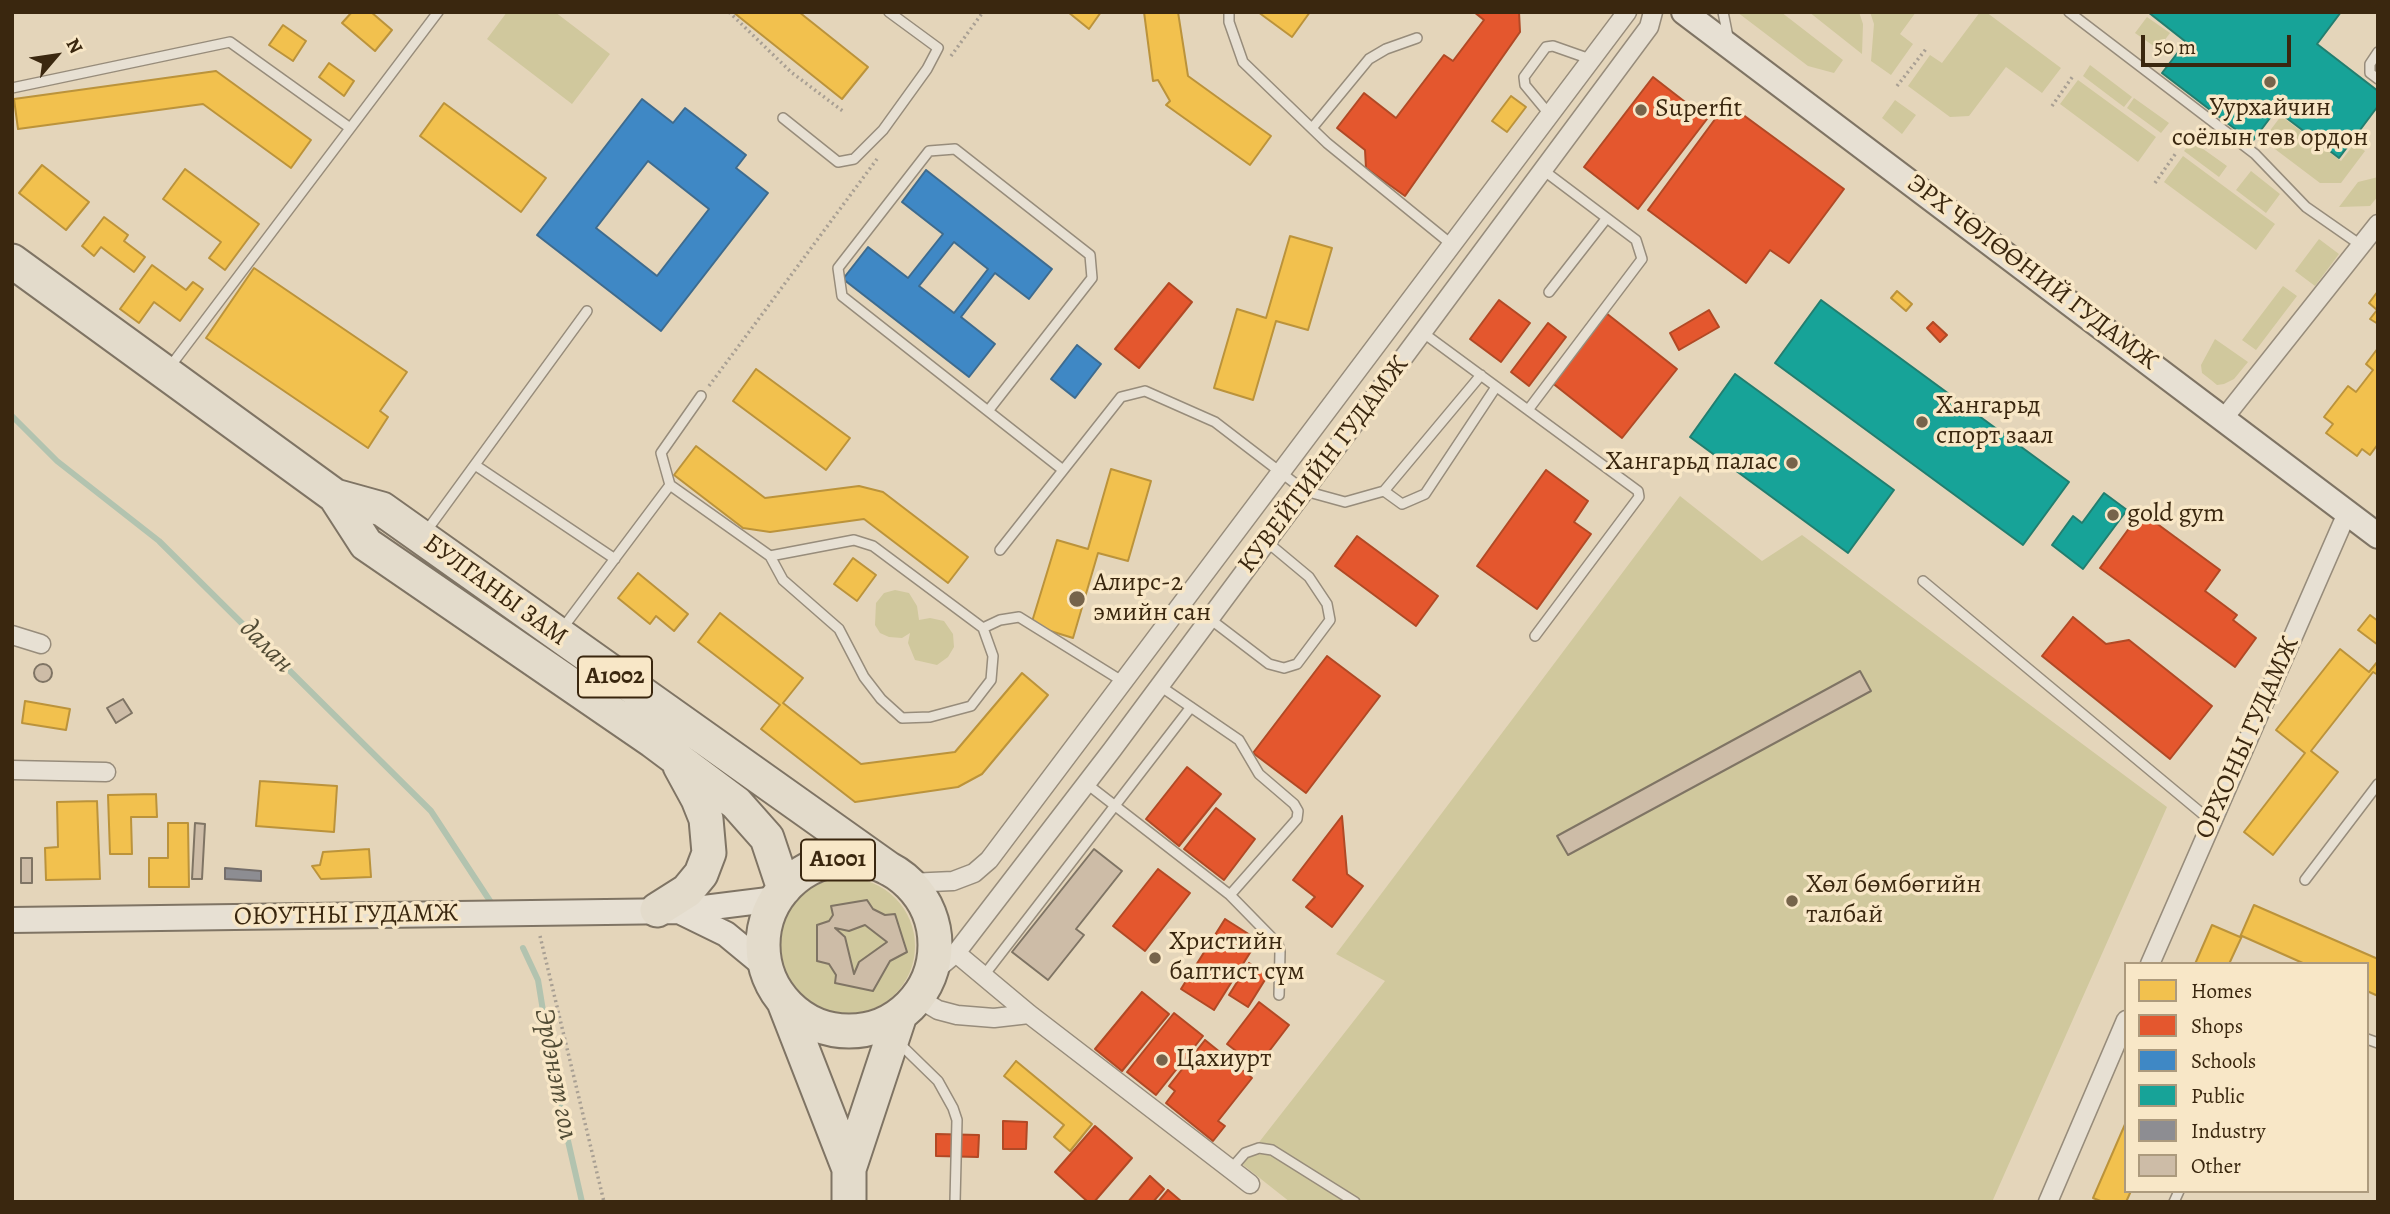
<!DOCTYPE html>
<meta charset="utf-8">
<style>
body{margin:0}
#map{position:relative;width:2390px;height:1214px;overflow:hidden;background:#e4d5ba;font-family:Alegreya,serif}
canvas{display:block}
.frame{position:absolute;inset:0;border:14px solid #3a270f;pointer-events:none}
.legend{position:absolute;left:2124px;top:962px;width:245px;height:231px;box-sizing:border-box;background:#f8e7c7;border:2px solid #ac9a7d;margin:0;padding:9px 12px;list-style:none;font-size:21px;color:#3a270f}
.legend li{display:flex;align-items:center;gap:14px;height:35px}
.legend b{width:35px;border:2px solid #ac9a7d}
.north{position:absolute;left:21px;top:21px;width:70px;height:70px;-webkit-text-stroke:5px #f8e7c7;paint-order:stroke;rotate:61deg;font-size:19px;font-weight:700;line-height:28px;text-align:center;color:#3a270f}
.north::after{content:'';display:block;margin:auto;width:24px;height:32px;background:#3a270f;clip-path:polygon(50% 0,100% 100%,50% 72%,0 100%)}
.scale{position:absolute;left:2141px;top:35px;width:150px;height:32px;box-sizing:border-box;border:4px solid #3a270f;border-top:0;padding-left:9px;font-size:21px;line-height:24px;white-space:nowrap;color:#3a270f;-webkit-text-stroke:5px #f8e7c7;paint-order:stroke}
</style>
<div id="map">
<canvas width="2390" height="1214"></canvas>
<div class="frame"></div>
<ul class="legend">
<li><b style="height:19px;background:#f2c14e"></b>Homes</li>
<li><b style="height:19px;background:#e4572e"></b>Shops</li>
<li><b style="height:19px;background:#3f88c5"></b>Schools</li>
<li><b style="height:19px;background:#17a398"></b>Public</li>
<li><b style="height:19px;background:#8d8d92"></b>Industry</li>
<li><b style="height:19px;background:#cdbca7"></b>Other</li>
</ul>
<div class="north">N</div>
<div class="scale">50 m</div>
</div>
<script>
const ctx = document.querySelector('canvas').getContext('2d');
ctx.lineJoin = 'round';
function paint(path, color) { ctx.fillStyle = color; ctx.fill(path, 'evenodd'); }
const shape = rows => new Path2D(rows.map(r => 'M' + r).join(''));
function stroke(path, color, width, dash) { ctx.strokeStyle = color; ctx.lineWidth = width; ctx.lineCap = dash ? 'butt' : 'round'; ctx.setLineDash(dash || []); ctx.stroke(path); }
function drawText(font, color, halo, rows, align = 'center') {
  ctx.font = font + ' Alegreya,serif'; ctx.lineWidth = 7; ctx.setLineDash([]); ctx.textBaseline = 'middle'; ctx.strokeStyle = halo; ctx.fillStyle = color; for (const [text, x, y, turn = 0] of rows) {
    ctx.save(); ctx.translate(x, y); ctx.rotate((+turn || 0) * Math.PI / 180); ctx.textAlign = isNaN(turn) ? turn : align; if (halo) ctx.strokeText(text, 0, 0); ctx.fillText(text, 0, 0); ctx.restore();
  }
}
paint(shape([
 [507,12,555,12,610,54,572,104,487,39],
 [1737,12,1781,12,1843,60,1834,73,1808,66],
 [1809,12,1859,12,1863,24,1862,54],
 [1870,12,1916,12,1900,34,1913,44,1891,75,1871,61,1874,24],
 [1980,12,1986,12,2061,68,2042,93,2006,67,1969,116,1950,117,1908,86,1930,55,1942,63],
 [2147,17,2170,33,2158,49,2135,33],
 [2090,65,2132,97,2124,107,2083,76],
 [2078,80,2156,137,2138,162,2060,104],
 [2134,98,2169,123,2161,133,2127,108],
 [1895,100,1916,115,1902,134,1882,118],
 [2281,116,2341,161,2354,144,2365,151,2341,183,2320,183,2263,140],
 [2192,141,2227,166,2219,177,2184,151],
 [2183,156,2275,224,2256,250,2164,182],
 [2251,171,2280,194,2266,213,2236,190],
 [2378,177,2378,196,2370,206,2339,207,2358,182],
 [2319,239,2339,254,2315,286,2295,271],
 [2283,286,2297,296,2256,350,2242,340],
 [2215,339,2248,362,2234,379,2224,384,2217,385,2211,380,2202,373,2201,365],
 [1680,496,1762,561,1802,535,2167,807,1992,1202,1290,1202,1242,1164,1385,981,1336,954],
 [895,590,909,593,917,606,919,620,930,618,944,621,953,634,954,647,948,657,937,665,915,660,908,643,910,633,902,638,889,637,880,633,875,625,876,603,884,593],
 '779 946a68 68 0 1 1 136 0a68 68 0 1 1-136 0Z'
]), '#d0c89d');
const homes = shape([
 [352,12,371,12,392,30,375,51,342,23,352,12],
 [733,12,799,12,868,67,842,99,733,12],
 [1068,12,1101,12,1089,29,1068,12],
 [1144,12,1178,12,1188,76,1271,136,1250,165,1166,105,1170,101,1158,80,1153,81,1144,12],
 [1258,12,1310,12,1292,37,1258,12],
 [283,25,306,41,293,61,269,45,283,25],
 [329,63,354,81,344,96,319,77,329,63],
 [216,71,311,140,291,168,203,104,18,129,14,99,216,71],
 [1511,96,1526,107,1507,132,1492,121,1511,96],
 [444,103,546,178,521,212,420,136,444,103],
 [42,165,89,202,66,230,19,193,42,165],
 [185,169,259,224,225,270,209,258,221,242,163,199,185,169],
 [104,217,128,235,124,241,145,257,134,272,101,247,94,256,82,246,104,217],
 [1290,236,1332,248,1308,330,1276,321,1253,400,1214,388,1237,309,1266,318,1290,236],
 [152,265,186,290,193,282,203,289,180,321,154,302,139,323,120,309,152,265],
 [254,268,407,372,380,411,388,417,368,448,206,338,254,268],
 [1897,291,1912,304,1906,311,1891,298,1897,291],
 [2378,291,2378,324,2370,319,2377,310,2369,303,2378,291],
 [2378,348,2378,444,2370,455,2362,449,2357,456,2326,433,2333,424,2324,417,2348,386,2356,392,2373,370,2366,364,2378,348],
 [756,369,850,438,826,470,733,401,756,369],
 [696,446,765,498,859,486,883,492,968,557,948,583,864,519,770,532,743,528,674,475,696,446],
 [1111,469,1151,481,1128,561,1098,553,1073,638,1031,625,1057,540,1088,549,1111,469],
 [853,558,876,575,857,601,834,584,853,558],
 [638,573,688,614,674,631,656,616,650,624,618,598,638,573],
 [720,613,803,678,783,703,861,764,955,752,1022,673,1048,695,982,774,958,787,855,802,761,729,780,705,698,642,720,613],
 [2370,615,2378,621,2378,645,2358,630,2370,615],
 [2340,649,2369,672,2378,661,2378,675,2373,672,2311,751,2338,772,2273,855,2244,832,2305,753,2276,730,2340,649],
 [25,701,70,709,66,730,22,723,25,701],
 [260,781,337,786,334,832,256,826,260,781],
 [156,794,157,817,131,817,132,854,110,854,108,795,156,794],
 [97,801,100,879,46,880,45,848,58,847,57,802,97,801],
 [168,823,188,823,189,887,149,887,149,858,168,858,168,823],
 [369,849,371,877,321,879,312,866,320,865,323,852,369,849],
 [2254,905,2378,959,2378,996,2367,991,2367,964,2305,964,2242,936,2229,964,2195,964,2212,925,2240,937,2254,905],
 [1016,1061,1092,1124,1070,1151,1054,1137,1064,1125,1004,1076,1016,1061],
 [2126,1122,2126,1191,2131,1191,2126,1202,2103,1202,2093,1198,2126,1122]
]);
paint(homes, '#f2c14e');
stroke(homes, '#bb933b', 2);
const shops = shape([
 [1474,12,1519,12,1520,32,1405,196,1366,168,1365,150,1337,128,1364,93,1396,118,1444,55,1453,61,1484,20,1474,12],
 [1653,77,1707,119,1638,209,1584,167,1653,77],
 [1727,103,1844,189,1789,263,1770,250,1746,283,1648,210,1727,103],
 [1169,283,1192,302,1139,368,1115,349,1169,283],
 [1499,300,1530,323,1501,362,1470,339,1499,300],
 [1709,310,1719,327,1679,350,1670,333,1709,310],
 [1606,313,1677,369,1622,438,1551,382,1606,313],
 [1933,322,1947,335,1940,342,1927,328,1933,322],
 [1548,323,1566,337,1529,386,1511,372,1548,323],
 [1546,470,1588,501,1574,522,1591,534,1537,609,1477,566,1546,470],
 [2141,512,2220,570,2205,591,2237,615,2233,620,2256,638,2235,667,2100,568,2141,512],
 [1357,536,1438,596,1416,626,1335,566,1357,536],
 [2073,617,2106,644,2129,640,2212,706,2170,759,2042,656,2073,617],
 [1327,656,1380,696,1306,793,1253,753,1327,656],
 [1187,767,1221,794,1179,846,1146,819,1187,767],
 [1216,808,1255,839,1224,880,1184,849,1216,808],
 [1342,816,1347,874,1363,886,1332,927,1306,907,1315,897,1293,880,1342,816],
 [1158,869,1190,893,1145,951,1113,926,1158,869],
 [1225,919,1258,940,1214,1010,1181,989,1225,919],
 [1249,963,1268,975,1248,1007,1229,995,1249,963],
 [1142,992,1169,1014,1122,1071,1095,1049,1142,992],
 [1259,1002,1289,1025,1257,1067,1227,1044,1259,1002],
 [1174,1013,1203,1036,1156,1095,1127,1072,1174,1013],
 [1205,1040,1252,1078,1218,1121,1225,1126,1213,1141,1166,1103,1175,1091,1169,1086,1205,1040],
 [1003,1121,1027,1122,1026,1149,1003,1149,1003,1121],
 [1095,1126,1132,1158,1094,1202,1088,1202,1055,1172,1095,1126],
 [936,1134,979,1135,978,1157,936,1156,936,1134],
 [1150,1176,1164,1189,1153,1202,1128,1202,1150,1176],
 [1168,1190,1182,1202,1158,1202,1168,1190]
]);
paint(shops, '#e4572e');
stroke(shops, '#b14925', 2);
const schools = shape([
 [642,99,673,123,685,108,746,155,736,168,768,193,661,331,537,235,642,99],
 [648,161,709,209,657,276,596,228,648,161],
 [926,170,1052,269,1029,299,995,273,961,317,995,344,969,377,843,279,868,247,908,278,943,234,902,202,926,170],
 [954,242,988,269,954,313,919,286,954,242],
 [1077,345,1101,364,1075,398,1051,379,1077,345]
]);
paint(schools, '#3f88c5');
stroke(schools, '#3e6b8e', 2);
const public = shape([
 [2148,12,2341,12,2317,44,2378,91,2378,106,2339,158,2276,110,2252,142,2162,73,2186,42,2148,12],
 [1821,300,2069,482,2023,545,1775,363,1821,300],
 [1735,374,1894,490,1848,553,1690,437,1735,374],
 [2104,493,2127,510,2083,569,2052,545,2073,516,2082,523,2104,493]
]);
paint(public, '#17a398');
stroke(public, '#227e6f', 2);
const industry = shape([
 [225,868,261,871,261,881,225,879,225,868]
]);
paint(industry, '#8d8d92');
stroke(industry, '#746e6b', 2);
stroke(shape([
 [12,416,57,461,159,541,431,811,492,904],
 [523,948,538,980,555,1084,582,1202]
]), '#b2c3af', 6);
const building = shape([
 '34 673a9 9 0 1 1 18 0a9 9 0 1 1-18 0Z',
 [1860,671,1871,691,1568,855,1557,836,1860,671],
 [123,699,132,713,116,723,107,708,123,699],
 [195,823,205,824,202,879,192,879,195,823],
 [1094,849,1122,871,1076,929,1084,935,1048,980,1012,952,1094,849],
 [21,858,32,858,32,883,21,883,21,858],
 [867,900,873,909,885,915,895,914,907,952,890,961,873,991,835,983,836,975,829,964,817,961,817,925,829,921,833,915,831,906,867,900],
 [865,925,887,942,859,962,854,974,845,937,835,928,849,931,865,925]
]);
paint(building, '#cdbca7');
stroke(building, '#7f7464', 2);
const lane = shape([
 [1229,12,1229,22,1243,62,1327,143,1451,244],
 [1723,12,1728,37],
 [2069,12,2255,154,2306,207,2362,246],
 [2378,52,2370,64,2370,73,2378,79],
 [12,88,230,42,350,128],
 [1549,114,1525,85,1524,77,1546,47,1553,46,1590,59],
 [783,118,838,162,854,159,883,130,927,69,938,48,889,12],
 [1313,127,1369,59,1386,49,1417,38],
 [1549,292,1606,219],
 [1422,332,1638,491,1639,497,1535,636],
 [169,368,438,12],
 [1528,410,1642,259,1636,240,1543,170],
 [988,411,1092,278,1090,255,955,149,929,151,838,268,842,296,988,411,1063,470],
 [475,465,615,559],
 [670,485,661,453,701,396],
 [1384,491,1402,504,1425,494,1496,387],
 [425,533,587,311],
 [1000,550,1121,397,1145,391,1215,422,1305,491,1345,502,1384,491,1481,375],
 [770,556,854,540,873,546,983,628],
 [1923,581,2211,821],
 [1210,619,1269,664,1284,668,1297,664,1330,620,1327,604,1309,577,1267,542],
 [562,629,670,485,770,556,783,580,839,629,864,677,881,699,902,718,930,717,971,706,991,680,993,656,983,628,1000,620,1019,617,1122,681],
 [1087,784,1230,895,1297,819,1298,811,1294,804,1259,774,1239,740,1160,686],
 [2305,880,2378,784],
 [1230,895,1278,944,1280,952,1279,995],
 [985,974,1191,707],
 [2367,1039,2378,1043],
 [899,1043,938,1081,953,1108,957,1120,955,1202],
 [1231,1169,1245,1153,1259,1148,1272,1150,1355,1202],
 [2174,1202,2179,1191]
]);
const street = shape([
 [2224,418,2378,224],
 [12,635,41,644],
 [12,770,106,772],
 [909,883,953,881,974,873,989,860,1627,12],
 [956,953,1029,1014,1250,1184],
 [2150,964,2347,513],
 [930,975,956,953,1112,750,1649,27,1653,12],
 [918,998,938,1010,957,1015,994,1018,1029,1014],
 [2048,1202,2126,1020]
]);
const secondary = shape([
 [1684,12,2378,536],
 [681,912,726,934,766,967],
 [12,920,680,911,776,899]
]);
const highway = shape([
 [12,261,335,496,382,509,889,869],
 [335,496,366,544,653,741,736,803,767,838,784,889],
 '763 945a86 86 0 1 1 172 0a86 86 0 1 1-172 0Z',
 [657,910,687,891,701,874,709,853,706,819,698,799,680,766],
 [784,1002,849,1169],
 [849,1202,849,1169,900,1015]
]);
stroke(lane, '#978c7b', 12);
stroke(street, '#978c7b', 21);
stroke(secondary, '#7f7464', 28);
stroke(highway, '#7f7464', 37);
stroke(shape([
 [729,12,791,72,844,112],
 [951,56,983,12],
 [1897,86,1926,49],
 [2052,106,2073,76],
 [2155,183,2176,153],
 [709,386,877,159],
 [540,936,604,1202]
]), '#a89f93', 3.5, [2, 3.5]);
stroke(lane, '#e7e0d3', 9);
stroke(street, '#e7e0d3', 18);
stroke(secondary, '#e7e0d3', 24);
stroke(highway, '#e3dbcb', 33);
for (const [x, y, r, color] of [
 [2270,82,7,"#76644b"],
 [1641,110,7,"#76644b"],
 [1922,422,7,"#76644b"],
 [1792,463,7,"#76644b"],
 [2113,515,7,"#76644b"],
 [1077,599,9,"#76644b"],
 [1792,901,7,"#76644b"],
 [1155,958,7,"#76644b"],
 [1162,1060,7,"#76644b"]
]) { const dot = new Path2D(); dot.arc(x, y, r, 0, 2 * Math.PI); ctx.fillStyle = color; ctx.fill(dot); stroke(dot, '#f8e7c7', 2.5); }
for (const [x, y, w] of [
 [615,677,74],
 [838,860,74]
]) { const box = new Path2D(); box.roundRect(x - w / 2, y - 20.5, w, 41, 5); ctx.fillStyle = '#f8e7c7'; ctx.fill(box); stroke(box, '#3a270f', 2); }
drawText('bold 24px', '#3a270f', null, [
 ["A1002",615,677],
 ["A1001",838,860]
]);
drawText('26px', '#3a270f', '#f8e7c7', [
 ["Уурхайчин",2270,109,"center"],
 ["соёлын төв ордон",2270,139,"center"],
 ["Superfit",1655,110],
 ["Хангарьд",1936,407],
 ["спорт заал",1936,437],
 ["Хангарьд палас",1778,463,"right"],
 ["gold gym",2127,515],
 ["Aлирс-2",1093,584],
 ["эмийн сан",1093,614],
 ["Хөл бөмбөгийн",1806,886],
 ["талбай",1806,916],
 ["Христийн",1169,943],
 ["баптист сүм",1169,973],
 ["Цахиурт",1176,1060]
], 'left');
drawText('26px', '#3a270f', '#f8e7c7', [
 ["ЭРХ ЧӨЛӨӨНИЙ ГУДАМЖ",2032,273,37],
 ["КУВЕЙТИЙН ГУДАМЖ",1324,465,-53],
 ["БУЛГАНЫ ЗАМ",495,591,36],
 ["ОРХОНЫ ГУДАМЖ",2248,738,-66],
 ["ОЮУТНЫ ГУДАМЖ",346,916,-1]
]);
drawText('italic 28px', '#524c36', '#f8e7c7', [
 ["далан",266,647,45],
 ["Эрдэнэт гол",555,1074,79]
]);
</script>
